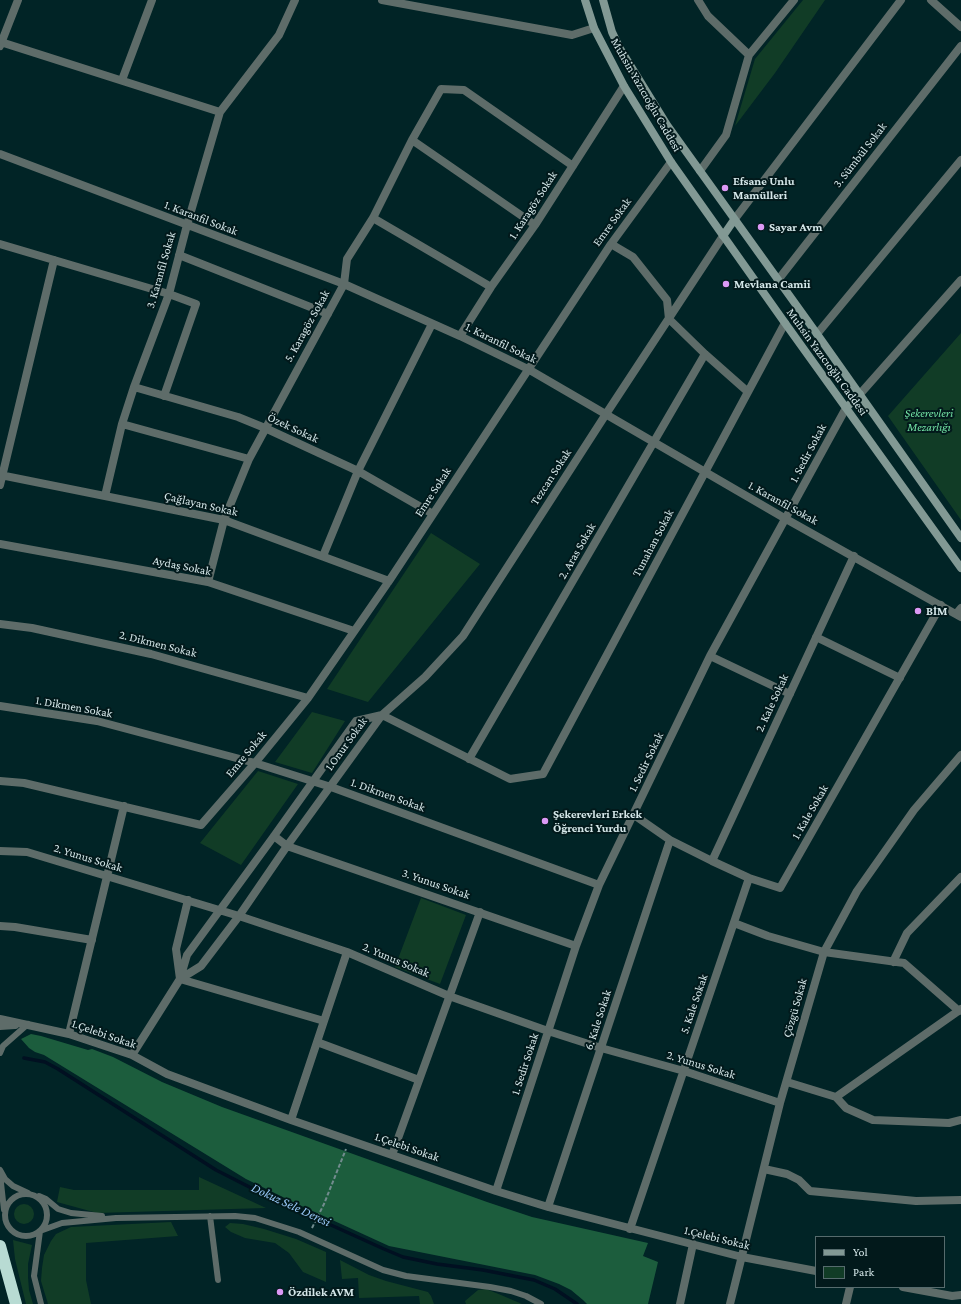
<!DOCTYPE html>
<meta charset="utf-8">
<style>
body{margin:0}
#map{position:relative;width:961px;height:1304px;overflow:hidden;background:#012426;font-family:"Crimson Pro",serif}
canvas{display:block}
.legend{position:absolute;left:815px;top:1236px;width:130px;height:52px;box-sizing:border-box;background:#02191b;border:1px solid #566b6d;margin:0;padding:5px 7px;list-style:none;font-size:12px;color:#d5e7e9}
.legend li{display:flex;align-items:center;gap:8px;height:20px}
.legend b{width:20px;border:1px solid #566b6d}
</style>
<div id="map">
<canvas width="961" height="1304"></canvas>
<ul class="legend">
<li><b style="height:5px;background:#829994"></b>Yol</li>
<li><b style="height:11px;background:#113c26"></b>Park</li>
</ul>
</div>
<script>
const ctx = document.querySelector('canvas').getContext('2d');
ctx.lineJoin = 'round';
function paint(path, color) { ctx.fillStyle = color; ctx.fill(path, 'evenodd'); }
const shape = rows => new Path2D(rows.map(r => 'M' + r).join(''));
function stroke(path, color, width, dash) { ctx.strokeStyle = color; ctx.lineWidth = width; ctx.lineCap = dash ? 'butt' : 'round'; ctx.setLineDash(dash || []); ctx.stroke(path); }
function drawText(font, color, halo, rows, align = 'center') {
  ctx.font = font + ' "Crimson Pro",serif'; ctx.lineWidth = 4; ctx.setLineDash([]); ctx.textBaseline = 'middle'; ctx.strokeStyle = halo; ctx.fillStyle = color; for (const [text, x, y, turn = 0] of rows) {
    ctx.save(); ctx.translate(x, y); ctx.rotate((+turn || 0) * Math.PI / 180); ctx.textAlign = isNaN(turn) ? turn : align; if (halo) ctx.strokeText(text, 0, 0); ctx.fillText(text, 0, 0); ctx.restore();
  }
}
paint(shape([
 [803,0,825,0,775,73,735,126,755,59],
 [961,333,961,520,888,416],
 [431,533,480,564,368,702,327,689],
 [312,712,345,721,312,773,275,762],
 [258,771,298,784,241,865,200,843],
 [421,898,466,915,440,984,395,967],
 [199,1177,266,1208,97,1213,57,1202,60,1187,74,1190,199,1190],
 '14 1214a10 10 0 1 1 20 0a10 10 0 1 1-20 0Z',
 [171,1222,178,1236,86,1243,86,1280,91,1304,48,1304,41,1281,42,1268,44,1255,51,1241,56,1234,71,1227],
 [230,1223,243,1224,264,1229,296,1239,326,1252,326,1282,303,1272,289,1253,275,1243,245,1238,231,1232,225,1227],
 [13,1240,32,1245,28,1264,28,1277,29,1290,33,1304,26,1304,15,1259],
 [340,1260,369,1275,386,1281,428,1292,431,1296,434,1304,420,1304,419,1296,359,1298,358,1278,342,1279],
 [486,1289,501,1295,522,1304,466,1304,465,1301,478,1290]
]), '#113c26');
paint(shape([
 [31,1034,41,1036,88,1050,92,1049,113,1057,162,1082,222,1107,487,1202,532,1217,648,1243,643,1256,658,1262,648,1304,587,1304,583,1300,571,1290,559,1284,535,1275,389,1246,293,1202,246,1179,44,1055,35,1052,29,1048,21,1039]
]), '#1c5d3d');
stroke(shape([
 [24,1058,45,1062,58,1069,216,1170,269,1197,384,1249,403,1257,437,1264,483,1270,534,1280,555,1289,577,1304]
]), '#011021', 3.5);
stroke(shape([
 [312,1228,324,1204,346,1149]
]), '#728c8e', 2, [4, 2]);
stroke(shape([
 [0,1053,3,1046,28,1024],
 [0,1170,5,1179,13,1186,28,1193],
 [0,1174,4,1210],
 '5 1215a21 21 0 1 1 42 0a21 21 0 1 1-42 0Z',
 [39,1196,46,1199,58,1209,71,1213,102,1216],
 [210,1216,218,1280],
 [41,1304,34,1276,40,1231,62,1223,116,1218,235,1216,255,1218,299,1232,383,1270,406,1276,490,1287,511,1291,526,1296,541,1304]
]), '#5e6c69', 6);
stroke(shape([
 [382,0,572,35,594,28],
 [698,0,708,16,749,55],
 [931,0,961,27],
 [1,42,220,112],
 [0,46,18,0],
 [122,80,152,0],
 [412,140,535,225],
 [0,154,344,284,460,336,528,369,786,519,961,617],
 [700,171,726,135,749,55,794,0],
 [373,218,491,287],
 [734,220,901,0],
 [0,244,169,294,196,304,164,396],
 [611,244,633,257,667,300,669,319,705,354,748,392],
 [179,255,328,314],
 [778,280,961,46],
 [817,334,961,160],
 [460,336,491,287,535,225,624,86],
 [134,387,238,417,265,428,358,471,433,514],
 [860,394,961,280],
 [122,424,249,459],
 [0,475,224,520,389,581],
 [0,485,54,260],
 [105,496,122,424,134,387,169,294,187,225,220,112,279,35,295,0],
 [0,544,208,582,354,631],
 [323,556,358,471,432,324],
 [208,582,224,520,249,459,344,284,347,259,373,218,412,140,441,89,464,90,573,166],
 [956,614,961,608],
 [0,624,32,628,151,654,308,698],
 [816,637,900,678],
 [710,656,790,694],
 [0,706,97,721,255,763,331,787,599,885],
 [382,715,510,779,543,774,785,323],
 [469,759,705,354],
 [0,781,24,783,201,825,255,763,308,698,389,581,611,244,671,162],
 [634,815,670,840,712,861,749,878,780,888,941,605],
 [274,836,287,846,576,946],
 [0,851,27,852,239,916,347,952,449,996,548,1031,601,1048,684,1071,780,1103],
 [712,861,854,556],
 [188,900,176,949,180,979,324,1021],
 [734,923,768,936,824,952,904,963,959,1011],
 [0,926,15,927,92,940],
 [893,962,907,933,961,877],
 [180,979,187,955,274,836,356,721,382,715],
 [0,1019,69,1034,132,1055,167,1074,291,1120,496,1191,548,1207,742,1257,816,1271],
 [0,1026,15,1025],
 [69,1034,124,806],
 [317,1042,419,1080],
 [132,1055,180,979,201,966,239,916,287,846,382,715,425,677,463,636,606,414,723,236],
 [787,1082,836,1097,846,1108,873,1120,949,1123,961,1120],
 [836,1097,961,1009],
 [291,1120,347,952],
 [392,1155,480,912],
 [764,1169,787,1174,799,1180,810,1191,916,1201,961,1200],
 [496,1191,576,946,599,885,710,656,846,408],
 [548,1207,670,840],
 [630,1229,749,878],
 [903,1287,952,1296,961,1295],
 [680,1304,693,1244],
 [730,1304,780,1103,824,952,857,891,914,810,961,755],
 [846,1304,850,1287]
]), '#5e6c69', 8);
stroke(shape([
 [585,0,594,28,624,86,671,162,785,323,961,568],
 [603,0,612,32,619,47,667,125,817,334,961,538],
 [723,236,734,220],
 [846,408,860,394]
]), '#829994', 8);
stroke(shape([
 [0,1246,16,1304]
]), '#b8dbd3', 12);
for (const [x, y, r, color] of [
 [725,188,4,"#dc99f5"],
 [761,227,4,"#dc99f5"],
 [726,284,4,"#dc99f5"],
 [918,611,4,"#dc99f5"],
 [545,821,4,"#dc99f5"],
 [280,1292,4,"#dc99f5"]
]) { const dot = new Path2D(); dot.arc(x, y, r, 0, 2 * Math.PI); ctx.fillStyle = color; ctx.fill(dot); stroke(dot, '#02191b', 1.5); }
drawText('12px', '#d5e7e9', '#02191b', [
 ["Muhsin Yazıcıoğlu Caddesi",646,95,60],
 ["3. Sümbül Sokak",860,155,-52],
 ["1. Karagöz Sokak",533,205,-57],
 ["1. Karanfil Sokak",201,218,21],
 ["Emre Sokak",612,222,-54],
 ["3. Karanfil Sokak",161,270,-74],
 ["5. Karagöz Sokak",307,326,-61],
 ["1. Karanfil Sokak",501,343,26],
 ["Muhsin Yazıcıoğlu Caddesi",827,362,54],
 ["Özek Sokak",293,428,25],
 ["1. Sedir Sokak",808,453,-62],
 ["Tezcan Sokak",551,477,-57],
 ["Emre Sokak",433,492,-57],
 ["1. Karanfil Sokak",783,503,29],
 ["Çağlayan Sokak",201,504,13],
 ["Tunahan Sokak",653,543,-62],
 ["2. Aras Sokak",577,551,-60],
 ["Aydaş Sokak",182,566,11],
 ["2. Dikmen Sokak",158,644,14],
 ["2. Kale Sokak",772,703,-65],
 ["1. Dikmen Sokak",74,707,10],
 ["1.Onur Sokak",346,744,-54],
 ["Emre Sokak",246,754,-50],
 ["1. Sedir Sokak",646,762,-64],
 ["1. Dikmen Sokak",388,795,20],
 ["1. Kale Sokak",810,812,-60],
 ["2. Yunus Sokak",88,858,17],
 ["3. Yunus Sokak",436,884,19],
 ["2. Yunus Sokak",396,960,23],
 ["5. Kale Sokak",694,1004,-71],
 ["Çözgü Sokak",795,1008,-74],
 ["6. Kale Sokak",598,1020,-72],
 ["1.Çelebi Sokak",104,1034,19],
 ["1. Sedir Sokak",525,1064,-72],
 ["2. Yunus Sokak",701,1065,17],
 ["1.Çelebi Sokak",407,1147,19],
 ["1.Çelebi Sokak",717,1238,14]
]);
drawText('bold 12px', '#d5e7e9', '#02191b', [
 ["Efsane Unlu",733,181],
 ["Mamülleri",733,195],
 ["Sayar Avm",769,227],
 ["Mevlana Camii",734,284],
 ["BİM",926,611],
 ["Şekerevleri Erkek",553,814],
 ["Öğrenci Yurdu",553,828],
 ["Özdilek AVM",288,1292]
], 'left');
drawText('italic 12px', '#73e3a5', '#02191b', [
 ["Şekerevleri",929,413],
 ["Mezarlığı",929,427]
]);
drawText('italic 13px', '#99c8f7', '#02191b', [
 ["Dokuz Sele Deresi",291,1205,25]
]);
</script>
